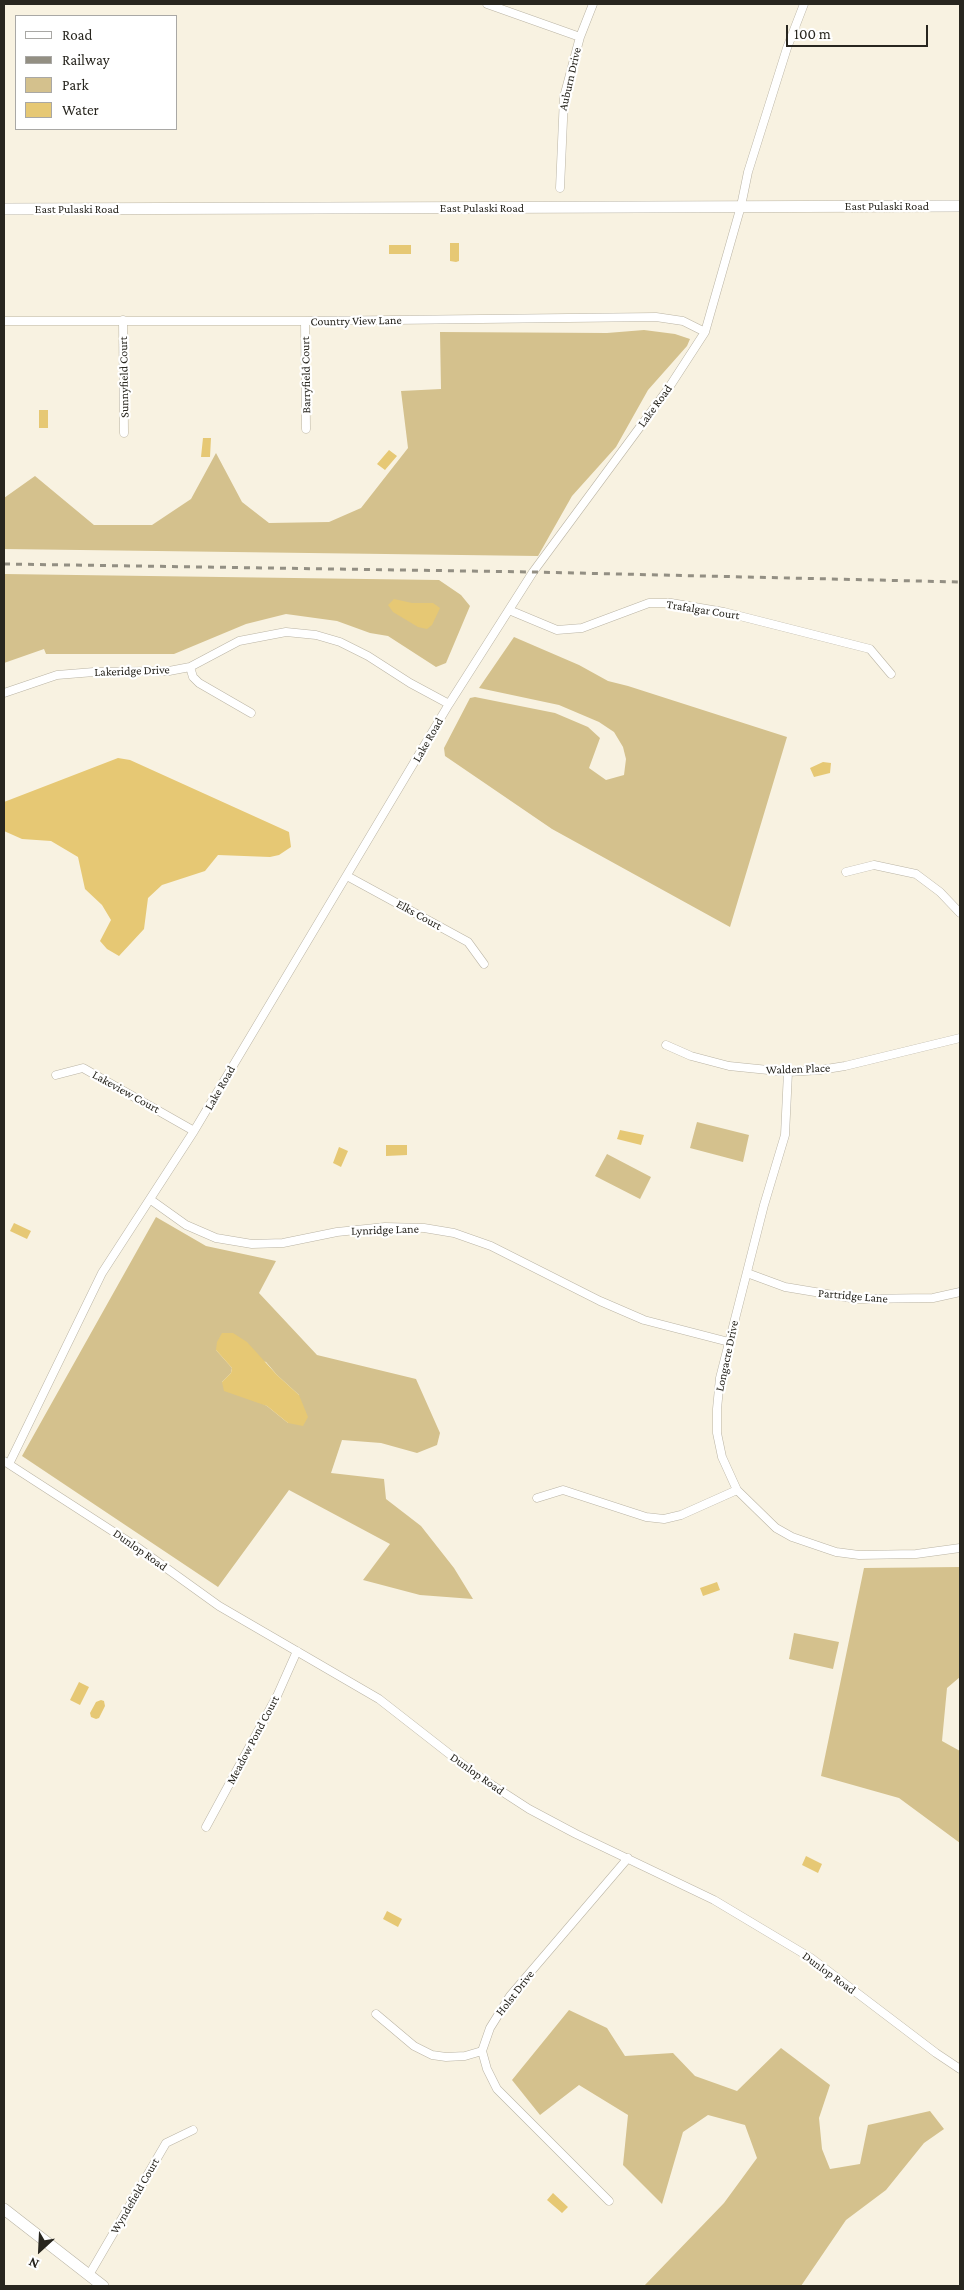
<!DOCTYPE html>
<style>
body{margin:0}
#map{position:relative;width:964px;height:2290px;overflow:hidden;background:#f8f2e1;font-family:"Crimson Pro",serif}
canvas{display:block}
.frame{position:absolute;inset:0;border:5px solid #28261f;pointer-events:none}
.legend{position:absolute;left:15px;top:15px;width:162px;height:115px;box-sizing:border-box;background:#fff;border:1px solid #a9a8a5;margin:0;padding:6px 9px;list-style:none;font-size:15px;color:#28261f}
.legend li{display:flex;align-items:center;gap:10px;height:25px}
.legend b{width:25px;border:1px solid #a9a8a5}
.north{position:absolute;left:15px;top:2225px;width:50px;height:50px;-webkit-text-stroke:4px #fff;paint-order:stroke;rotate:205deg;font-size:14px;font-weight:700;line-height:20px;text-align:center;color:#28261f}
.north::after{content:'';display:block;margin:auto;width:18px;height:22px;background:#28261f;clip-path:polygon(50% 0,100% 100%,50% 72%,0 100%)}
.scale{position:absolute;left:786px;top:25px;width:142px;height:22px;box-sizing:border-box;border:2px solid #28261f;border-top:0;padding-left:6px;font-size:15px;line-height:18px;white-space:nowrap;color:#28261f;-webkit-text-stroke:4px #fff;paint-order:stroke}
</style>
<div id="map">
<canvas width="964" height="2290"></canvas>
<div class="frame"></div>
<ul class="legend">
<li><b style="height:6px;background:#fff"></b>Road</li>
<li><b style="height:6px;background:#938f83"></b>Railway</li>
<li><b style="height:14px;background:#d4c18d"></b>Park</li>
<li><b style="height:14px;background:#e6c874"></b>Water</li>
</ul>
<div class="north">N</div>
<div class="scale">100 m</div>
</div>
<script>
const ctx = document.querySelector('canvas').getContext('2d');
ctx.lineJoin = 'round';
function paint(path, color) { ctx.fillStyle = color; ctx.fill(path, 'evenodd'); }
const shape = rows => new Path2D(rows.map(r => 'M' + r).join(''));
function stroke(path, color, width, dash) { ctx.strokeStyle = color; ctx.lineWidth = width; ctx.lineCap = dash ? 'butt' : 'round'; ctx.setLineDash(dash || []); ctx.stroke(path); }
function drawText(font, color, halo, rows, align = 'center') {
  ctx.font = font + ' "Crimson Pro",serif'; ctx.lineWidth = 4.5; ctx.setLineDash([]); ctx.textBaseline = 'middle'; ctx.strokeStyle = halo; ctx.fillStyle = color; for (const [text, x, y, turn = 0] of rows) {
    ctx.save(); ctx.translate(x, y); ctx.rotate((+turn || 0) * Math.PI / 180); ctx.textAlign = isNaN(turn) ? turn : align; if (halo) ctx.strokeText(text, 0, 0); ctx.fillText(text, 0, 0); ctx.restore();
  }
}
paint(shape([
 [644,330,675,334,690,339,687,346,648,390,616,447,572,496,538,556,4,549,4,498,35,476,94,525,152,525,191,499,216,453,242,502,269,523,329,522,361,508,408,448,401,391,441,389,440,332,607,333],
 [4,574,439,580,461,595,470,606,446,663,436,667,388,636,370,633,337,621,286,614,246,624,174,654,46,654,44,649,4,663],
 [514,637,579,665,608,681,628,686,787,737,730,927,552,829,445,756,444,748,470,698,475,697,555,713,588,727,600,738,589,768,606,780,624,775,626,759,623,747,614,732,599,722,559,705,479,688],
 [697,1122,749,1135,743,1162,690,1148],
 [607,1154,651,1177,640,1199,595,1176],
 [156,1217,206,1246,276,1261,259,1293,317,1355,416,1379,440,1433,437,1445,417,1453,381,1443,342,1440,331,1473,384,1479,386,1499,421,1526,454,1568,473,1599,420,1595,363,1580,390,1544,289,1490,218,1587,22,1456],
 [216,1350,266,1362,277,1375,299,1395,288,1423,267,1406,222,1382,231,1373,232,1368],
 [960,1567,960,1677,947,1688,942,1741,960,1751,960,1843,899,1798,821,1776,864,1568],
 [794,1633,839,1642,833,1669,789,1659],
 [569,2010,607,2028,625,2056,673,2053,695,2076,737,2091,781,2048,830,2085,819,2118,822,2149,830,2169,860,2164,868,2125,930,2111,944,2129,924,2143,886,2190,846,2220,801,2286,644,2286,724,2203,757,2158,745,2125,708,2115,683,2132,662,2204,623,2165,628,2115,579,2085,540,2115,512,2080]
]), '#d4c18d');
paint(shape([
 [450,243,459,243,459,261,456,262,450,261],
 [389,245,411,245,411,254,389,254],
 [39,410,48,410,48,428,39,428],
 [203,438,211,438,210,457,201,457],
 [389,450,397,456,385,470,377,464],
 [394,599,412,603,433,603,440,608,432,625,427,629,418,627,393,612,388,605],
 [118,758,130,760,289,832,291,847,279,855,270,857,218,855,205,871,162,885,148,898,144,929,119,956,107,949,100,941,111,920,102,905,85,889,78,857,51,841,22,839,4,831,4,802],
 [823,762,831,763,830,773,814,777,810,768],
 [620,1130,644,1135,641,1145,617,1139],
 [386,1145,407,1145,407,1155,386,1156],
 [339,1147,348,1151,341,1167,333,1163],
 [14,1223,31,1231,27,1239,10,1231],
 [222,1333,233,1333,247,1342,277,1375,299,1395,308,1417,303,1426,288,1423,267,1406,224,1391,222,1382,231,1373,232,1368,216,1350,217,1342],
 [717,1582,720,1590,703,1596,700,1588],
 [79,1682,89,1687,80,1705,70,1700],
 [101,1700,104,1701,105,1706,99,1718,96,1719,91,1717,90,1713,96,1702],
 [806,1856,822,1864,818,1873,802,1865],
 [387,1911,402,1919,398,1927,383,1919],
 [553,2193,568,2207,562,2213,547,2200]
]), '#e6c874');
const street = shape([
 [487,4,580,37],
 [560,188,564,97,580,37,593,4],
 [123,320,124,433],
 [4,321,305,321,656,317,683,321,705,332],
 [305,321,306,429],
 [509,610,557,630,582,628,649,603,671,603,724,612,870,649,891,674],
 [190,667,193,677,199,683,251,713],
 [4,693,57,675,94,672,169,671,190,667,239,641,286,632,316,635,340,642,368,656,410,683,449,704],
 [846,872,874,865,916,874,940,892,960,913],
 [347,876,468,942,484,964],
 [666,1045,691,1056,729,1066,788,1072,820,1070,845,1066,960,1038],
 [788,1072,785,1135,764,1205,720,1378,717,1409,717,1433,722,1457,737,1490,776,1528,792,1537,836,1552,859,1555,916,1554,960,1548],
 [56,1075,83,1068,194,1131],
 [151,1200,186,1225,216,1238,252,1244,283,1243,337,1232,385,1227,424,1228,454,1233,491,1246,600,1301,644,1320,729,1342],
 [747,1273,785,1287,857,1299,933,1298,960,1292],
 [4,1461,137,1547,219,1606,379,1699,475,1774,529,1809,576,1834,714,1900,811,1958,936,2053,960,2069],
 [9,1464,102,1273,194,1131,449,704,533,572,668,389,705,332,741,206,748,172,787,48,804,4],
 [537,1498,563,1490,646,1517,664,1519,681,1515,737,1490],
 [206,1827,277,1696,297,1651],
 [376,2014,414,2046,432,2055,446,2057,465,2056,482,2051],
 [609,2201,497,2089,487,2069,482,2051,490,2028,510,1996,628,1858],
 [89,2275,166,2143,193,2130]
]);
const secondary = shape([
 [4,209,960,206],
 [4,2209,103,2286]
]);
stroke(street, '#bab4a4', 9);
stroke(secondary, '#bab4a4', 12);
stroke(street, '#fff', 8);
stroke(secondary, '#fff', 11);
stroke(shape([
 [4,564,533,572,960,582]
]), '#938f83', 3, [6, 6]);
drawText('12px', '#28261f', '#fff', [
 ["Auburn Drive",570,79,-77],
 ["East Pulaski Road",887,206],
 ["East Pulaski Road",482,208],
 ["East Pulaski Road",77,209],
 ["Country View Lane",356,321,-1],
 ["Barryfield Court",306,375,-91],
 ["Sunnyfield Court",124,377,-91],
 ["Lake Road",655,406,-54],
 ["Trafalgar Court",703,610,9],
 ["Lakeridge Drive",132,671,-2],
 ["Lake Road",428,740,-60],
 ["Elks Court",419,915,29],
 ["Walden Place",798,1069,-2],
 ["Lake Road",220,1088,-60],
 ["Lakeview Court",126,1092,29],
 ["Lynridge Lane",385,1230,-2],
 ["Partridge Lane",853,1296,5],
 ["Longacre Drive",727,1356,-78],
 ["Dunlop Road",140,1550,35],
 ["Meadow Pond Court",253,1740,-62],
 ["Dunlop Road",477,1774,35],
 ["Dunlop Road",829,1973,36],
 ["Holst Drive",515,1993,-52],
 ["Wyndefield Court",135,2196,-60]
]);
</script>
